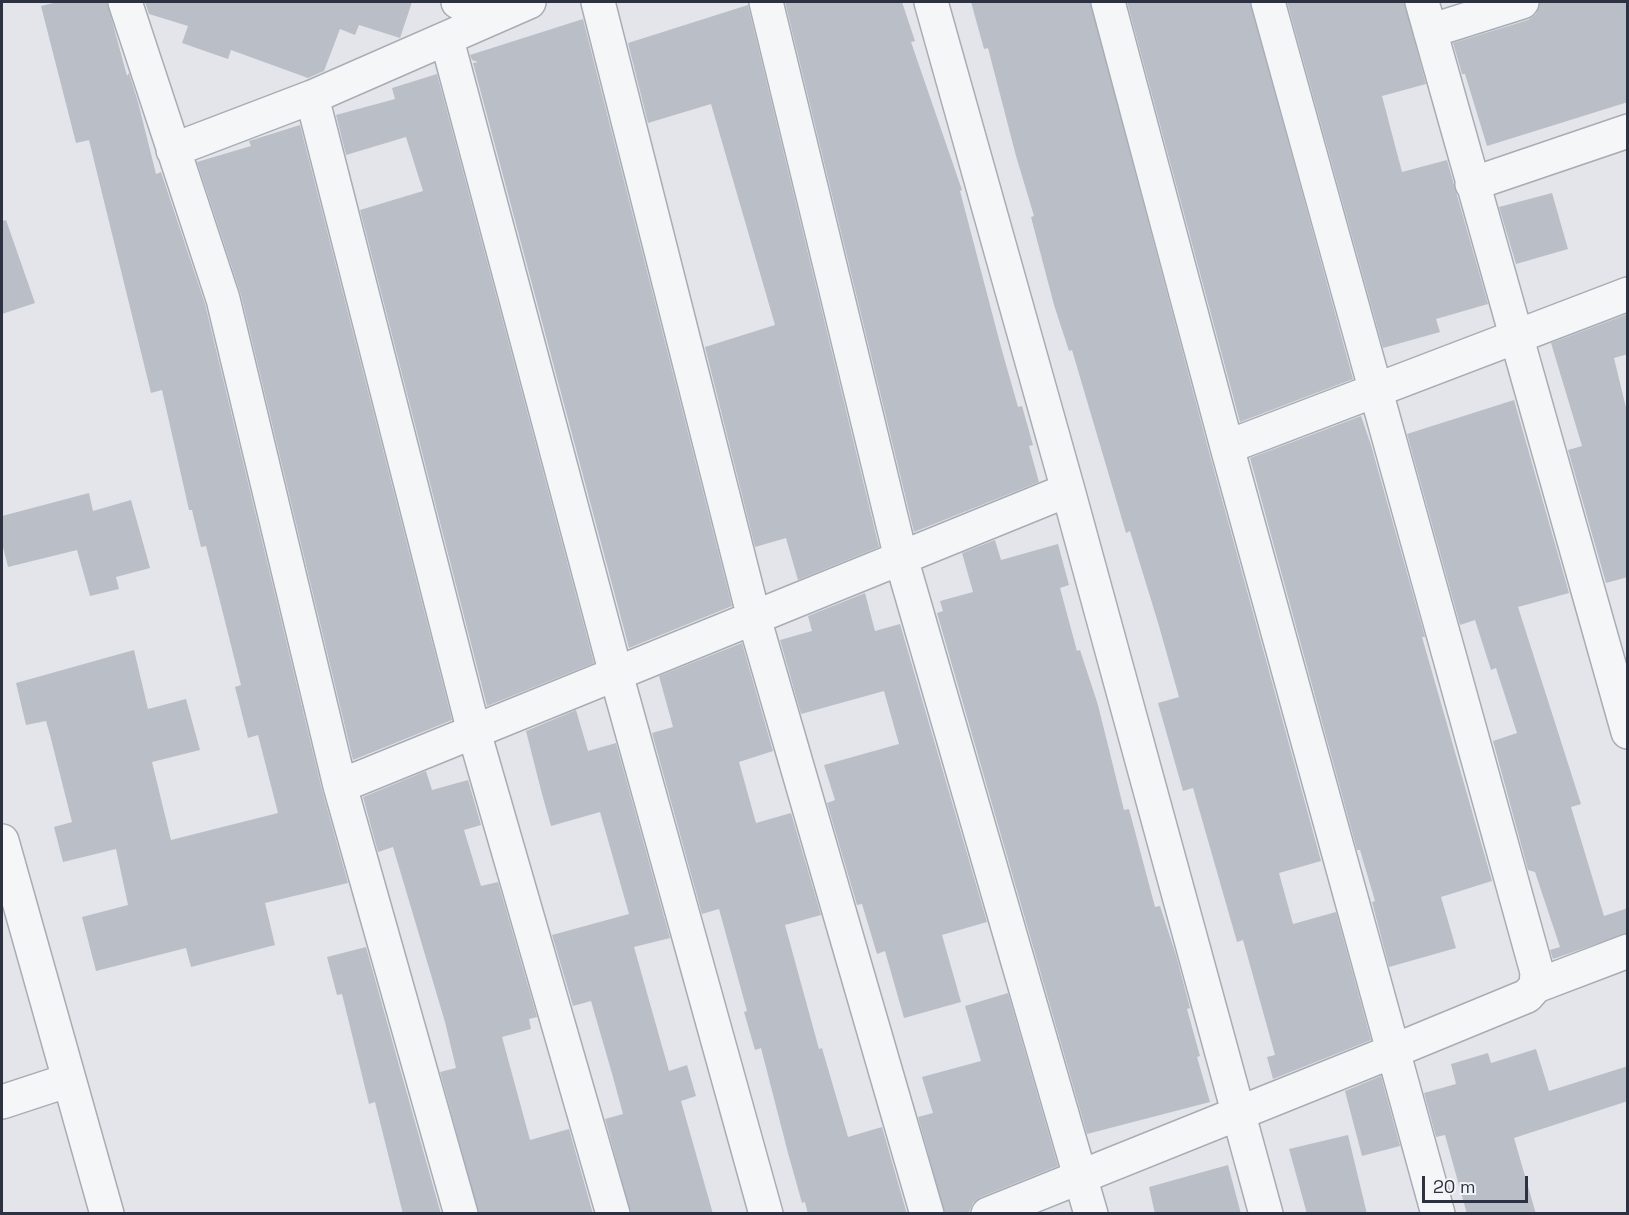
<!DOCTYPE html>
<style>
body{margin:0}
#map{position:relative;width:1629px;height:1215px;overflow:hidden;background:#e3e5ea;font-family:"Space Grotesk",sans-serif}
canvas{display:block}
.frame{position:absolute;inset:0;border:3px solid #2c3241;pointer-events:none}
.scale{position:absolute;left:1422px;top:1176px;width:106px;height:27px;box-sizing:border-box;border:3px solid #2c3241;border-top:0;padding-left:8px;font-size:18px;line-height:21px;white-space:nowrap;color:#2c3241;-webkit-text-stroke:4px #f2f4f7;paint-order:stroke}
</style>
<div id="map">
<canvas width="1629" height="1215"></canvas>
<div class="frame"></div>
<div class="scale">20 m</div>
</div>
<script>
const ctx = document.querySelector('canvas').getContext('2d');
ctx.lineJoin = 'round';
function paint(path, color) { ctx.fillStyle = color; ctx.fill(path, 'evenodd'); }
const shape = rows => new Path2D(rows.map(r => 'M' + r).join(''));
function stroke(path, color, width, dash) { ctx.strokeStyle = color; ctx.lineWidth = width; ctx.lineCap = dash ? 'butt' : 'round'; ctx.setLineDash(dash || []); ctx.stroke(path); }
paint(shape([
 [58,2,107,2,127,76,129,73,138,102,156,174,161,172,205,304,322,790,348,883,265,903,275,945,191,967,186,948,96,971,82,917,128,905,116,849,63,862,54,827,72,822,50,735,46,721,26,725,16,683,134,650,148,709,186,699,200,750,152,762,171,840,278,813,258,735,248,738,235,687,241,685,206,546,201,547,192,510,189,510,162,390,151,393,89,140,76,143,41,6],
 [145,2,412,2,400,38,359,25,355,35,340,29,324,71,308,78,231,50,228,59,182,43,188,26,149,14],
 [785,2,902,2,915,41,911,42,962,190,960,191,1001,347,1018,407,1022,406,1033,445,1029,446,1039,482,914,532],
 [971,2,1090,2,1209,452,1321,861,1279,873,1293,924,1336,912,1371,1040,1273,1079,1267,1057,1275,1055,1243,940,1237,942,1193,788,1183,791,1158,703,1179,697,1159,626,1130,531,1126,533,1072,350,1069,351,1054,305,1031,217,1034,216,1016,156,988,48,984,49],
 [1127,2,1250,2,1353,379,1240,422],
 [1287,2,1404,2,1426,84,1382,96,1402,172,1447,160,1488,304,1436,319,1440,332,1383,348],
 [1540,2,1628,2,1628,102,1487,146,1465,74,1462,74,1453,43,1528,20,1536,14],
 [748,5,879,547,798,580,786,538,755,547,705,347,775,325,711,104,648,123,628,43],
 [583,19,732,606,629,648,473,63,478,62,472,60,470,55],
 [437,74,594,663,487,706,360,210,423,191,406,137,346,155,336,115,395,99,392,88],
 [300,125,452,720,353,760,241,295,197,162,251,146,249,141],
 [1552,193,1568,249,1516,264,1499,207],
 [6,220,35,303,2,314,2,221],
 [1628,314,1628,354,1614,358,1628,416,1628,577,1606,583,1568,450,1582,446,1551,343],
 [1514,400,1569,593,1518,607,1581,804,1571,807,1604,916,1628,908,1628,933,1553,959,1550,950,1560,947,1535,872,1528,870,1493,741,1517,733,1496,668,1491,670,1475,620,1460,625,1407,434],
 [1361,416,1371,445,1425,637,1422,637,1492,881,1441,897,1456,948,1389,967,1372,902,1375,901,1360,850,1357,850,1250,458],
 [89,493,93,511,131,500,150,568,116,577,119,589,90,596,77,550,8,567,2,543,2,516],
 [995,540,1001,560,1058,544,1069,585,1060,588,1077,651,1080,650,1098,705,1124,810,1129,809,1155,907,1160,906,1176,955,1190,1008,1187,1009,1200,1056,1197,1057,1210,1102,1087,1134,937,613,943,611,940,601,973,592,962,553],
 [865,593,875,631,900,624,987,922,942,935,961,1002,904,1018,885,951,877,954,862,904,857,905,827,803,835,800,824,765,899,744,884,691,801,714,780,640,812,631,808,616],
 [742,643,773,751,739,762,756,823,791,813,821,915,785,925,819,1049,822,1048,848,1137,882,1127,907,1214,808,1214,805,1202,802,1203,788,1153,761,1048,755,1050,744,1012,747,1011,719,909,702,914,652,733,673,727,659,676],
 [576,710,588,751,616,743,670,938,634,947,669,1071,687,1065,696,1096,681,1101,713,1214,631,1214,605,1119,623,1114,613,1077,591,1001,573,1006,552,935,629,914,600,812,551,826,542,794,526,731],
 [426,771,432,790,468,780,481,825,464,830,481,886,498,882,537,1017,529,1019,531,1029,502,1037,530,1140,569,1129,593,1214,479,1214,440,1072,456,1068,445,1022,393,847,378,852,363,797],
 [366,947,404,1083,441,1214,403,1214,375,1102,369,1104,342,994,337,995,327,957],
 [1008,993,1058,1166,981,1197,973,1203,969,1212,945,1214,918,1117,933,1113,922,1077,981,1061,965,1006],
 [1536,1049,1549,1091,1628,1066,1628,1101,1514,1138,1536,1214,1467,1214,1445,1135,1436,1137,1424,1093,1456,1084,1451,1064,1488,1053,1491,1063],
 [1381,1076,1400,1146,1362,1156,1345,1091],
 [1348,1135,1367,1214,1307,1214,1289,1149],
 [1228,1165,1241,1214,1155,1214,1149,1187]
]), '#babec6');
const street = shape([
 [125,2,223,299,340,786,461,1214],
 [458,2,495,16],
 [598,2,754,618,927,1214],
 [766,2,901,558,1091,1214],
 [931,2,1068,490,1266,1214],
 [1108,2,1227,447,1438,1214],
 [1422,2,1628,732],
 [1430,31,1522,2],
 [447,40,616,674,766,1214],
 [312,97,474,732,613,1214],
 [173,150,312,97,529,2],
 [1472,184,1628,131],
 [1227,447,1628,294],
 [340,786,1068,490],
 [2,841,107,1214],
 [1536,986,1628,951],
 [2,1102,69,1080],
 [988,1214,1391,1052,1527,996,1536,986,1537,972,1268,2]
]);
stroke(street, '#a8acb4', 36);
stroke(street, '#f5f6f8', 33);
</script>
